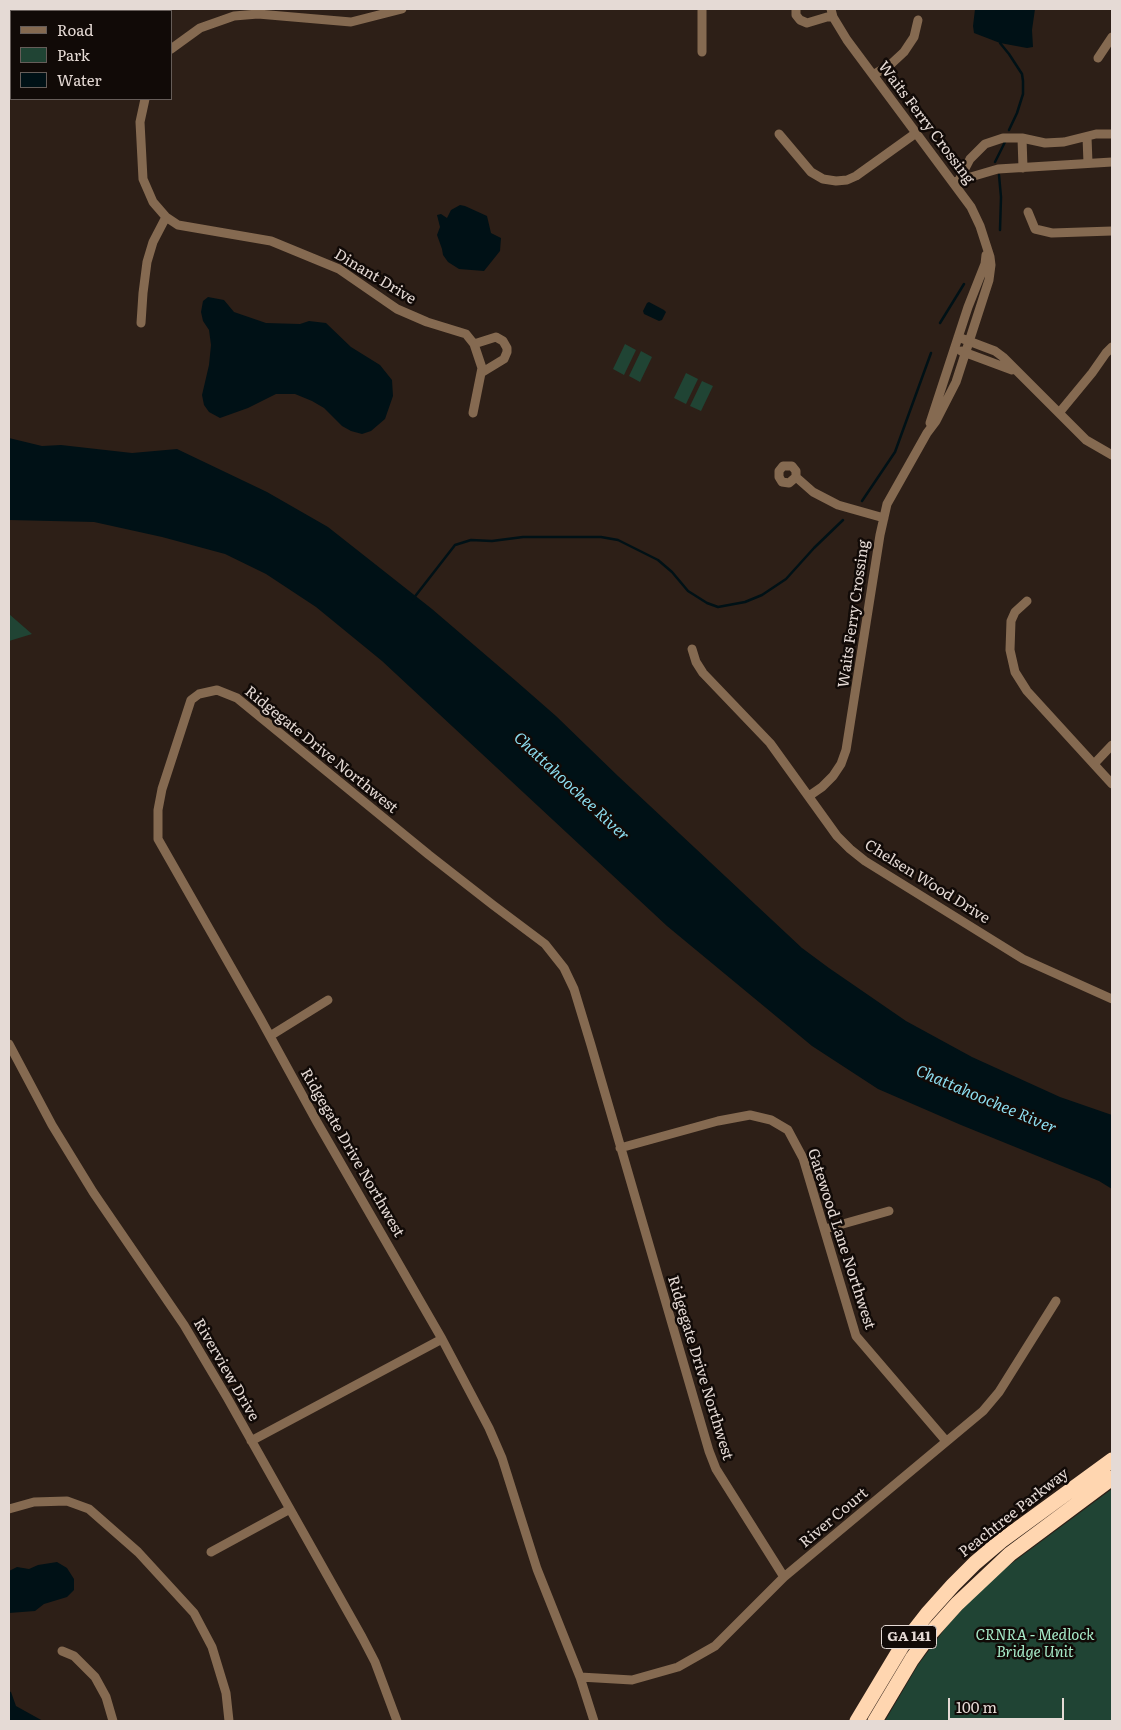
<!DOCTYPE html>
<style>
body{margin:0}
#map{position:relative;width:1121px;height:1730px;overflow:hidden;background:#2d1f17;font-family:Literata,serif}
canvas{display:block}
.frame{position:absolute;inset:0;border:10px solid #e5dad5;pointer-events:none}
.legend{position:absolute;left:10px;top:10px;width:162px;height:90px;box-sizing:border-box;background:#110a07;border:1px solid #665d59;margin:0;padding:6px 9px;list-style:none;font-size:15px;color:#e5dad5}
.legend li{display:flex;align-items:center;gap:10px;height:25px}
.legend b{width:25px;border:1px solid #665d59}
.scale{position:absolute;left:948px;top:1698px;width:116px;height:22px;box-sizing:border-box;border:2px solid #e5dad5;border-top:0;padding-left:6px;font-size:15px;line-height:18px;white-space:nowrap;color:#e5dad5;-webkit-text-stroke:4px #110a07;paint-order:stroke}
</style>
<div id="map">
<canvas width="1121" height="1730"></canvas>
<div class="frame"></div>
<ul class="legend">
<li><b style="height:6px;background:#856a51"></b>Road</li>
<li><b style="height:14px;background:#204434"></b>Park</li>
<li><b style="height:14px;background:#001116"></b>Water</li>
</ul>
<div class="scale">100 m</div>
</div>
<script>
const ctx = document.querySelector('canvas').getContext('2d');
ctx.lineJoin = 'round';
function paint(path, color) { ctx.fillStyle = color; ctx.fill(path, 'evenodd'); }
const shape = rows => new Path2D(rows.map(r => 'M' + r).join(''));
function stroke(path, color, width, dash) { ctx.strokeStyle = color; ctx.lineWidth = width; ctx.lineCap = dash ? 'butt' : 'round'; ctx.setLineDash(dash || []); ctx.stroke(path); }
function drawText(font, color, halo, rows, align = 'center') {
  ctx.font = font + ' Literata,serif'; ctx.lineWidth = 5; ctx.setLineDash([]); ctx.textBaseline = 'middle'; ctx.strokeStyle = halo; ctx.fillStyle = color; for (const [text, x, y, turn = 0] of rows) {
    ctx.save(); ctx.translate(x, y); ctx.rotate((+turn || 0) * Math.PI / 180); ctx.textAlign = isNaN(turn) ? turn : align; if (halo) ctx.strokeText(text, 0, 0); ctx.fillText(text, 0, 0); ctx.restore();
  }
}
paint(shape([
 [625,344,636,350,624,375,613,369],
 [641,351,652,357,640,382,629,376],
 [686,373,698,379,686,404,674,398],
 [702,381,713,386,701,411,690,406],
 [9,614,32,634,9,641],
 [1112,1489,1112,1721,885,1721,918,1665,947,1626,988,1581]
]), '#204434');
paint(shape([
 [975,9,1035,9,1032,30,1033,47,1027,48,1000,43,974,33,973,26],
 [460,205,465,206,487,216,491,233,501,238,500,251,484,271,459,269,448,262,443,255,442,249,437,235,440,227,437,215,441,214,447,218,451,210],
 [208,297,224,300,234,312,266,323,300,324,309,321,326,323,351,347,380,365,392,380,393,396,385,419,371,431,362,434,351,431,342,426,324,408,312,401,295,394,276,394,248,408,220,418,209,412,204,405,202,395,209,365,211,345,209,330,203,321,201,312,203,301],
 [649,302,664,310,666,312,662,320,659,321,644,314,643,311,647,303],
 [9,438,42,446,61,445,132,453,177,449,267,492,328,527,432,609,516,681,556,716,618,776,802,948,829,968,906,1021,972,1057,1060,1097,1112,1115,1112,1189,1099,1181,961,1125,878,1089,812,1046,667,926,382,661,316,607,266,574,225,554,162,537,94,522,9,520],
 [57,1562,67,1568,74,1579,74,1590,67,1597,44,1604,35,1611,9,1613,9,1571,17,1567,29,1569,38,1565],
 [9,1691,11,1692,16,1706,43,1721,9,1721]
]), '#001116');
stroke(shape([
 [1000,43,1009,54,1022,74,1023,81,1023,94,1017,113,1009,130],
 [995,162,1005,142],
 [999,175,1001,197,1000,230],
 [940,323,964,284],
 [862,501,895,452,931,353],
 [413,599,455,545,471,540,492,541,523,537,601,537,618,540,658,560,672,572,688,591,707,603,718,607,745,602,762,595,786,579,814,548,843,520]
]), '#001116', 2.5);
stroke(shape([
 [122,9,125,11],
 [137,9,139,11],
 [702,9,702,52],
 [796,9,796,15,800,20,807,23,827,17,833,17],
 [171,49,200,28,234,16,258,14,351,22,402,9],
 [1098,58,1112,37],
 [873,75,890,65,904,52,914,37,918,20],
 [145,99,140,122,143,179,153,202,166,217,178,225,271,241,339,269,397,309,427,322,466,334,474,344,482,368,473,413],
 [779,134,811,172,823,179,836,181,847,180,856,176,916,133],
 [1087,137,1088,163],
 [1022,138,1023,168],
 [959,180,970,159,985,144,1003,138,1022,138,1045,143,1064,142,1096,134,1112,134],
 [957,181,998,169,1112,162],
 [1028,212,1035,229,1052,233,1112,231],
 [141,323,143,293,147,262,153,242,166,217],
 [958,337,995,351,1003,357,1086,440,1112,455],
 [474,344,496,337,503,341,507,348,507,352,504,359,481,373],
 [961,351,1012,370],
 [1059,413,1092,373,1106,353,1112,347],
 [930,423,968,307,985,264,986,255],
 [796,477,789,483,782,482,779,477,779,471,783,466,792,466,796,471,796,477,813,492,838,505,884,518],
 [1027,601,1015,612,1011,621,1010,650,1015,672,1027,691,1112,784],
 [692,649,696,662,703,673,770,743,837,836,850,849,865,861,1023,959,1112,999],
 [1094,764,1112,745],
 [809,796,822,787,833,776,841,764,846,750,880,535,887,504,927,433,936,421,956,382,989,280,991,265,990,257,980,226,971,207,847,40,833,17,831,9],
 [270,1036,328,1000],
 [9,1044,52,1125,93,1192,184,1325,228,1399,362,1637,375,1662,397,1721],
 [620,1148,718,1121,750,1115,771,1120,788,1130,803,1158,856,1336,946,1441],
 [825,1229,889,1211],
 [251,1441,442,1339],
 [9,1509,34,1502,67,1501,89,1509,138,1552,194,1613,212,1647,226,1693,229,1721],
 [211,1552,290,1509],
 [62,1651,74,1656,95,1677,106,1697,113,1721],
 [580,1677,632,1680,678,1667,715,1646,784,1577,983,1411,999,1392,1056,1301],
 [594,1721,580,1677,537,1569,502,1458,489,1428,442,1339,317,1122,260,1018,158,839,158,810,162,789,191,700,199,694,217,690,237,698,429,855,493,905,545,944,564,968,574,989,591,1045,709,1451,716,1469,784,1577]
]), '#856a51', 9);
stroke(shape([
 [857,1721,902,1646,927,1614,953,1585,975,1563,1001,1541,1112,1460],
 [875,1721,912,1659,930,1634,957,1604,1010,1554,1112,1478]
]), '#ffd6b0', 15);
for (const [x, y, w] of [
 [909,1637,55]
]) { const box = new Path2D(); box.roundRect(x - w / 2, y - 11.5, w, 23, 4); ctx.fillStyle = '#110a07'; ctx.fill(box); stroke(box, '#e5dad5', 1); }
drawText('bold 14px', '#e5dad5', null, [
 ["GA 141",909,1637]
]);
drawText('15px', '#e5dad5', '#110a07', [
 ["Waits Ferry Crossing",926,123,53],
 ["Dinant Drive",375,277,31],
 ["Waits Ferry Crossing",854,614,-82],
 ["Ridgegate Drive Northwest",321,750,39],
 ["Chelsen Wood Drive",927,882,32],
 ["Ridgegate Drive Northwest",352,1153,60],
 ["Gatewood Lane Northwest",841,1239,72],
 ["Ridgegate Drive Northwest",700,1368,73],
 ["Riverview Drive",226,1370,60],
 ["Peachtree Parkway",1014,1513,-38],
 ["River Court",834,1518,-40]
]);
drawText('italic 15px', '#a7ebc9', '#110a07', [
 ["CRNRA - Medlock",1035,1636],
 ["Bridge Unit",1035,1653]
]);
drawText('italic 16px', '#8cdcee', '#110a07', [
 ["Chattahoochee River",571,787,43],
 ["Chattahoochee River",986,1100,23]
]);
</script>
